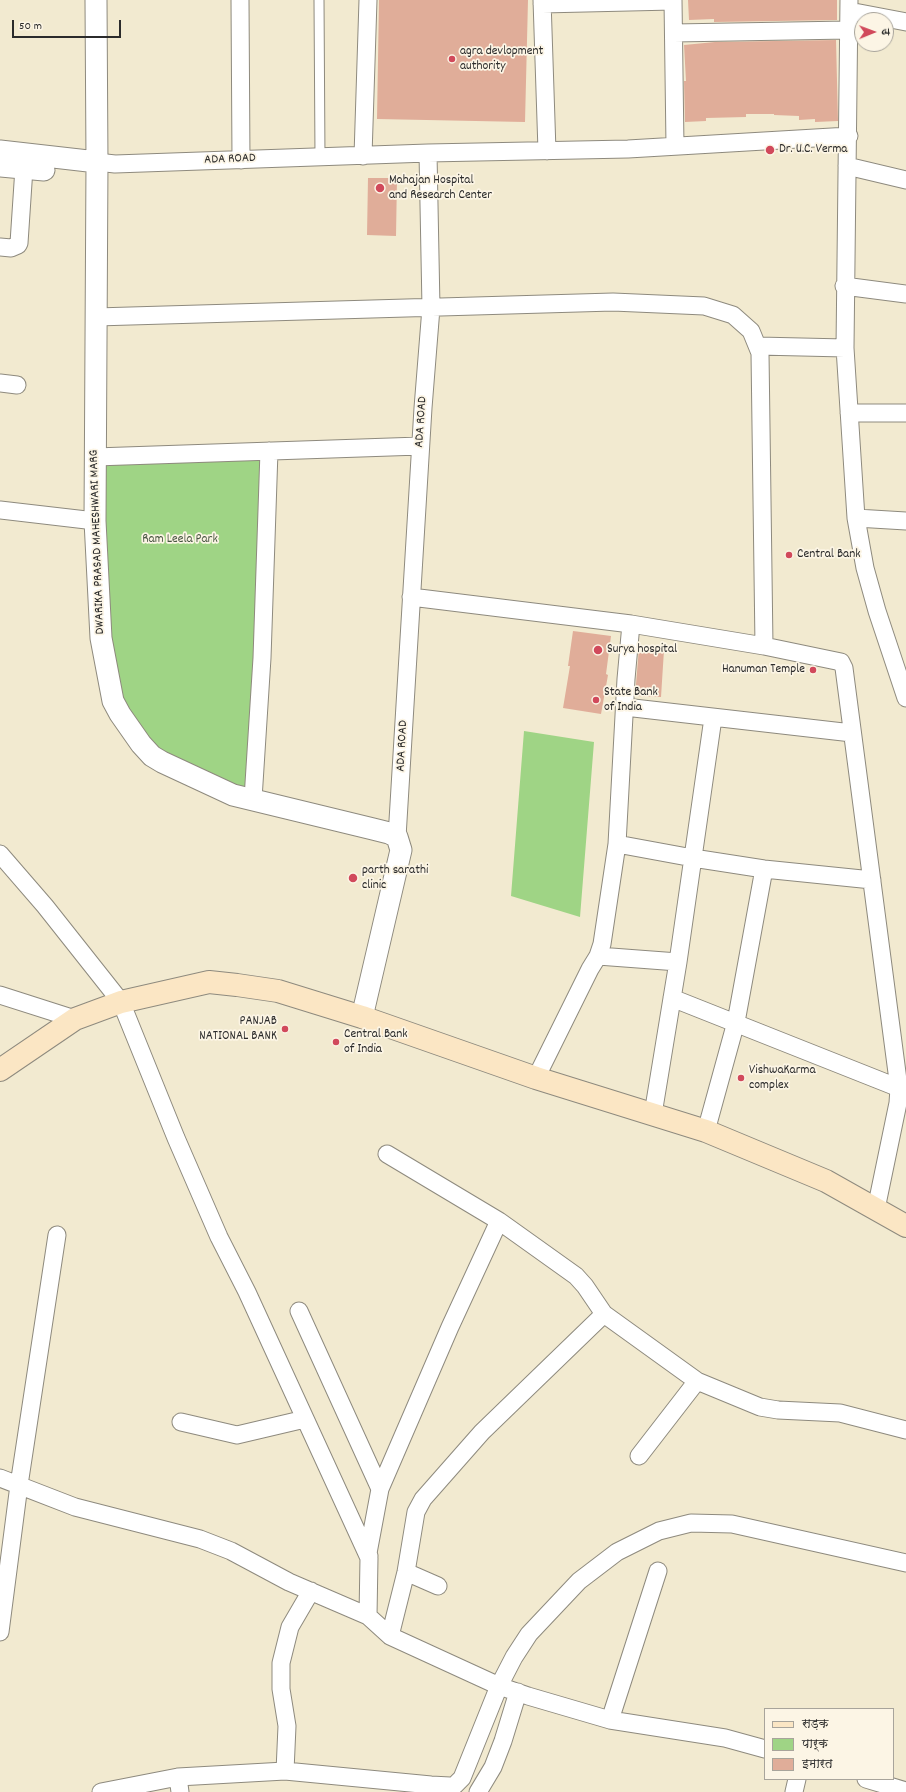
<!DOCTYPE html>
<meta charset="utf-8">
<style>
body{margin:0}
#map{position:relative;width:906px;height:1792px;overflow:hidden;background:#f2ead0;font-family:Dekko,"Playpen Sans Deva",sans-serif}
canvas{display:block}
.legend{position:absolute;left:764px;top:1708px;width:130px;height:72px;box-sizing:border-box;background:#fcf5e5;border:1px solid #a8a49b;margin:0;padding:5px 7px;list-style:none;font-size:12px;color:#2b2b2b}
.legend li{display:flex;align-items:center;gap:8px;height:20px}
.legend b{width:20px;border:1px solid #a8a49b}
.north{position:absolute;left:854px;top:12px;width:40px;height:40px;box-sizing:border-box;background:#fcf5e5;border:1px solid #a8a49b;border-radius:50%;rotate:89deg;font-size:11px;font-weight:700;line-height:16px;text-align:center;color:#2b2b2b}
.north::after{content:'';display:block;margin:auto;width:14px;height:18px;background:#d1495b;clip-path:polygon(50% 0,100% 100%,50% 72%,0 100%)}
.scale{position:absolute;left:12px;top:20px;width:109px;height:18px;box-sizing:border-box;border:2px solid #2b2b2b;border-top:0;padding-left:5px;font-size:12px;line-height:14px;white-space:nowrap;color:#2b2b2b;-webkit-text-stroke:3px #fcf5e5;paint-order:stroke}
</style>
<div id="map">
<canvas width="906" height="1792"></canvas>
<ul class="legend">
<li><b style="height:5px;background:#fbe6c4"></b>सड़क</li>
<li><b style="height:11px;background:#9fd485"></b>पार्क</li>
<li><b style="height:11px;background:#e0ad99"></b>इमारत</li>
</ul>
<div class="north">उ</div>
<div class="scale">50 m</div>
</div>
<script>
const ctx = document.querySelector('canvas').getContext('2d');
ctx.lineJoin = 'round';
function paint(path, color) { ctx.fillStyle = color; ctx.fill(path, 'evenodd'); }
const shape = rows => new Path2D(rows.map(r => 'M' + r).join(''));
function stroke(path, color, width, dash) { ctx.strokeStyle = color; ctx.lineWidth = width; ctx.lineCap = dash ? 'butt' : 'round'; ctx.setLineDash(dash || []); ctx.stroke(path); }
function drawText(font, color, halo, rows, align = 'center') {
  ctx.font = font + ' Dekko,sans-serif'; ctx.lineWidth = 3.5; ctx.setLineDash([]); ctx.textBaseline = 'middle'; ctx.strokeStyle = halo; ctx.fillStyle = color; for (const [text, x, y, turn = 0] of rows) {
    ctx.save(); ctx.translate(x, y); ctx.rotate((+turn || 0) * Math.PI / 180); ctx.textAlign = isNaN(turn) ? turn : align; if (halo) ctx.strokeText(text, 0, 0); ctx.fillText(text, 0, 0); ctx.restore();
  }
}
paint(shape([
 [261,459,248,791,152,750,114,701,102,619,103,462],
 [524,731,594,742,580,917,511,896]
]), '#9fd485');
paint(shape([
 [379,0,528,0,525,122,377,119],
 [688,0,837,0,837,20,714,22,714,19,689,20],
 [836,40,838,121,815,122,815,119,799,120,799,116,774,115,774,114,746,114,746,117,706,118,706,121,685,122,684,81,686,81,684,45,715,42],
 [368,178,397,178,396,236,367,235],
 [573,631,611,636,606,674,608,675,601,714,563,708,570,666,568,666],
 [639,648,664,650,661,697,635,696]
]), '#e0ad99');
const service = shape([
 [319,0,320,157]
]);
const minor = shape([
 [240,0,241,160],
 [542,0,547,151],
 [673,0,675,146],
 [849,0,845,348,856,518,865,568,877,611,906,698],
 [542,4,673,1],
 [849,11,906,22],
 [674,33,848,30],
 [363,156,368,0],
 [97,162,115,164,428,153,628,149,849,136],
 [847,166,906,180],
 [0,247,11,248,18,245,19,243,24,168],
 [844,286,906,294],
 [96,317,613,302,704,306,733,315,751,331,760,353,764,646],
 [758,346,845,348],
 [0,383,17,385],
 [849,413,906,413],
 [95,457,420,446],
 [0,510,95,521],
 [856,518,906,521],
 [411,597,631,624,764,646,841,662,844,668,899,1088,898,1103,876,1209],
 [625,707,852,733],
 [253,799,262,658,269,451],
 [397,837,423,408,431,308,428,153],
 [617,844,693,858,764,869,872,880],
 [0,854,45,906,121,1002,176,1138,219,1237,247,1292,369,1558,368,1616,289,1582,231,1551,200,1539,75,1507,0,1478],
 [598,956,678,962],
 [0,995,75,1019],
 [672,998,899,1088],
 [536,1078,590,969,598,956,602,944,617,844,626,679,631,624],
 [653,1114,678,962,713,718],
 [706,1131,736,1022,764,869],
 [387,1154,499,1221,576,1276,585,1286,604,1314,697,1381,760,1407,778,1410,840,1413,906,1430],
 [299,1311,380,1489],
 [181,1422,237,1435,305,1419],
 [639,1456,697,1381],
 [369,1556,368,1553,380,1489,450,1327,499,1221],
 [406,1572,438,1586],
 [368,1616,390,1636,499,1686,528,1696,610,1720,725,1738,765,1749],
 [0,1632,19,1485,57,1235],
 [390,1636,406,1572,416,1512,423,1499,482,1432,604,1314],
 [610,1720,658,1571],
 [285,1771,287,1726,281,1689,281,1663,290,1627,311,1591],
 [178,1777,180,1792],
 [866,1779,906,1791],
 [101,1792,178,1777,285,1771,431,1785,450,1786,455,1785,462,1778,499,1686,514,1657,529,1634,579,1581,617,1552,659,1531,691,1523,732,1524,906,1563],
 [478,1792,493,1767,503,1741,518,1692],
 [794,1792,797,1779]
]);
const tertiary = shape([
 [96,0,97,162,95,521,101,638,113,701,120,714,141,744,152,756,162,762,233,795,373,829,389,833,397,837,401,850,362,1017],
 [0,151,97,162],
 [0,166,44,170]
]);
const secondary = shape([
 [0,1070,75,1019,121,1002,209,982,237,985,278,991,362,1017,536,1078,706,1131,826,1181,906,1226]
]);
stroke(service, '#8e8a7e', 11);
stroke(minor, '#8e8a7e', 19);
stroke(tertiary, '#8e8a7e', 23);
stroke(secondary, '#8e8a7e', 24);
stroke(service, '#fff', 9);
stroke(minor, '#fff', 17);
stroke(tertiary, '#fff', 21);
stroke(secondary, '#fbe6c4', 22);
for (const [x, y, r, color] of [
 [452,59,4,"#d1495b"],
 [770,150,5,"#d1495b"],
 [380,188,5,"#d1495b"],
 [789,555,4,"#d1495b"],
 [598,650,5,"#d1495b"],
 [813,670,4,"#d1495b"],
 [596,700,4,"#d1495b"],
 [353,878,5,"#d1495b"],
 [285,1029,4,"#d1495b"],
 [336,1042,4,"#d1495b"],
 [741,1078,4,"#d1495b"]
]) { const dot = new Path2D(); dot.arc(x, y, r, 0, 2 * Math.PI); ctx.fillStyle = color; ctx.fill(dot); stroke(dot, '#fcf5e5', 1.5); }
drawText('13px', '#2b2b2b', '#fcf5e5', [
 ["agra devlopment",460,52],
 ["authority",460,67],
 ["Dr. U.C. Verma",779,150],
 ["Mahajan Hospital",389,181],
 ["and Research Center",389,196],
 ["Central Bank",797,555],
 ["Surya hospital",607,650],
 ["Hanuman Temple",805,670,"right"],
 ["State Bank",604,693],
 ["of India",604,708],
 ["parth sarathi",362,871],
 ["clinic",362,886],
 ["PANJAB",277,1022,"right"],
 ["NATIONAL BANK",277,1037,"right"],
 ["Central Bank",344,1035],
 ["of India",344,1050],
 ["VishwaKarma",749,1071],
 ["complex",749,1086]
], 'left');
drawText('13px', '#2b2b2b', '#fcf5e5', [
 ["ADA ROAD",230,160,-2],
 ["ADA ROAD",422,422,-86],
 ["DWARIKA PRASAD MAHESHWARI MARG",98,542,-92],
 ["ADA ROAD",403,746,-87]
]);
drawText('13px', '#485542', '#fcf5e5', [
 ["Ram Leela Park",180,540]
]);
</script>
